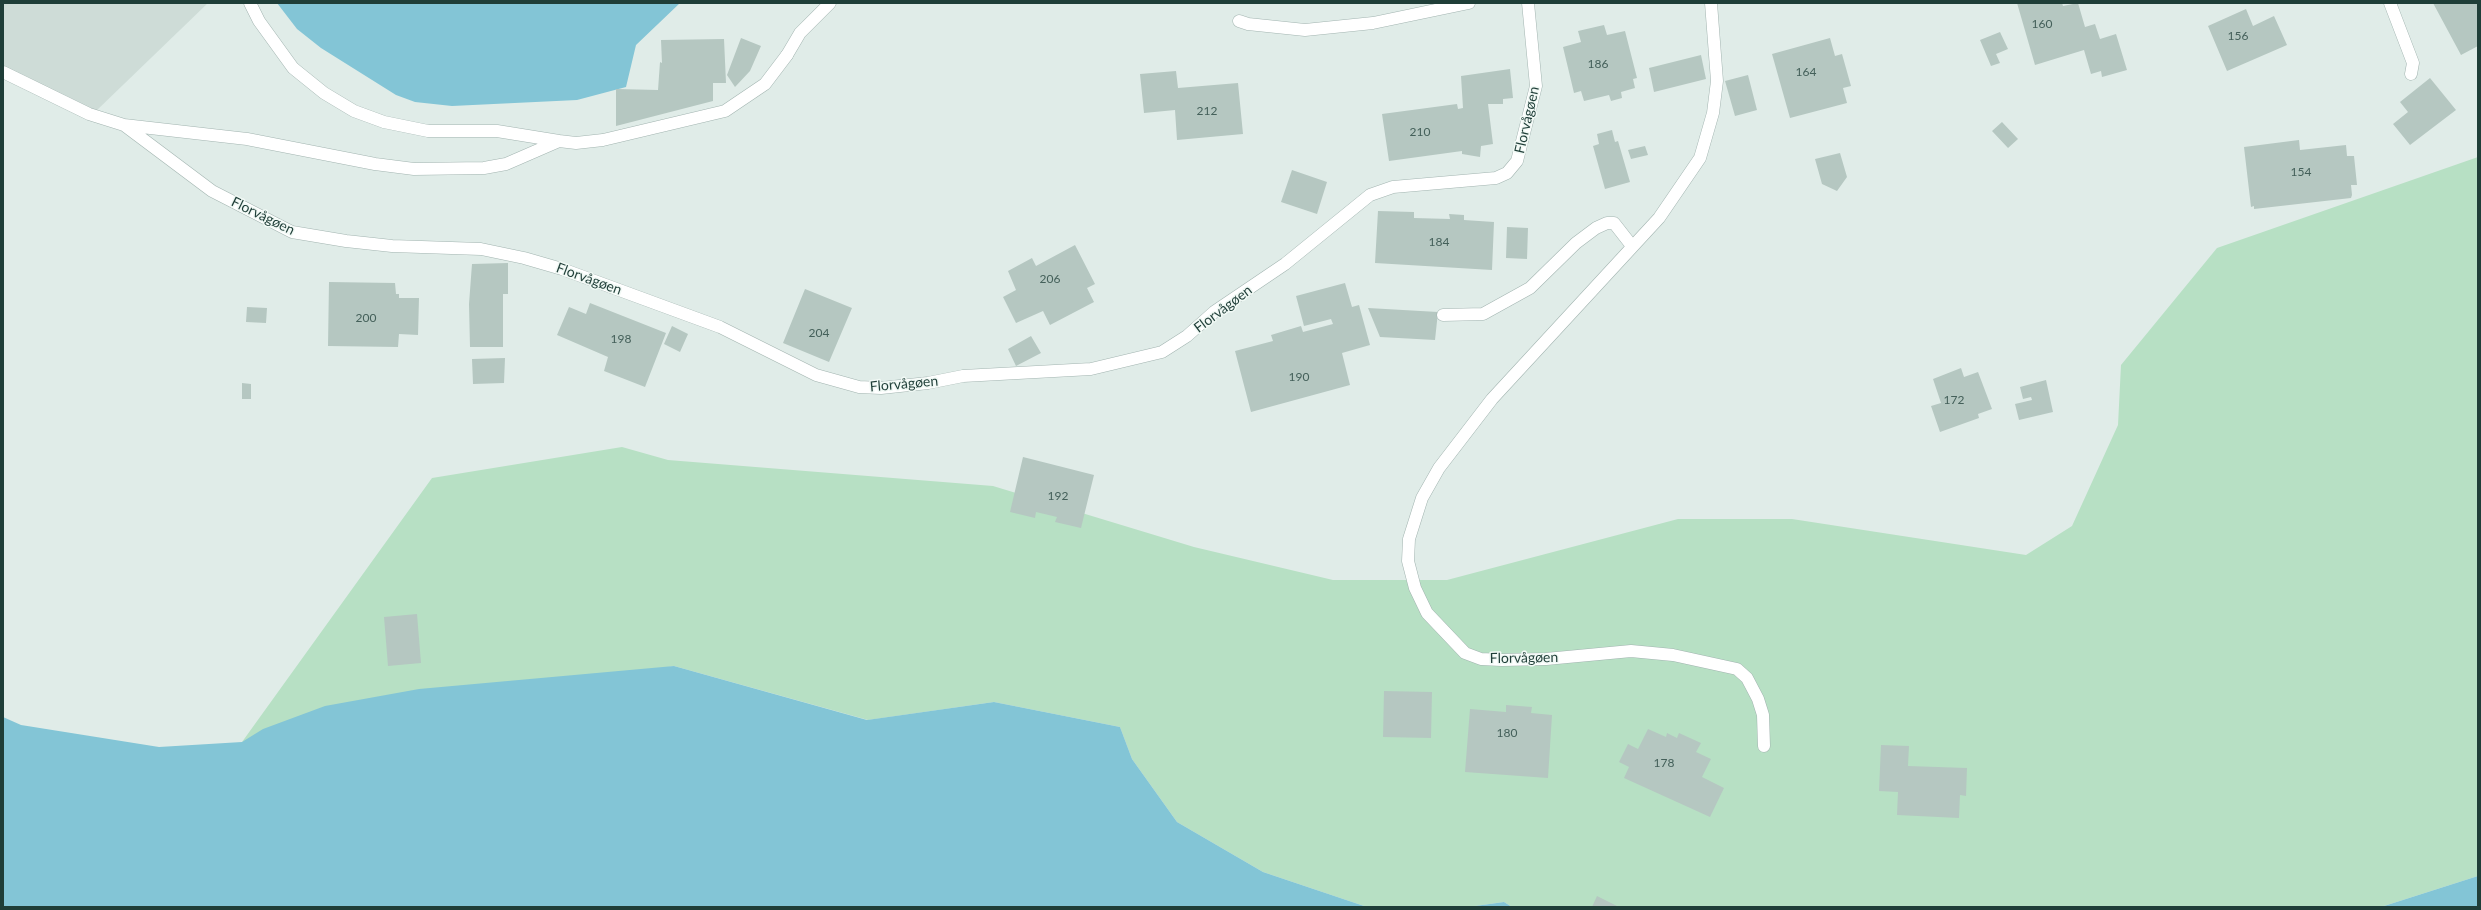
<!DOCTYPE html>
<meta charset="utf-8">
<style>
body{margin:0}
#map{position:relative;width:2481px;height:910px;overflow:hidden;background:#e0ece8;font-family:Lato,sans-serif}
canvas{display:block}
.frame{position:absolute;inset:0;border:4px solid #1f3e38;pointer-events:none}
</style>
<div id="map">
<canvas width="2481" height="910"></canvas>
<div class="frame"></div>
</div>
<script>
const ctx = document.querySelector('canvas').getContext('2d');
ctx.lineJoin = 'round';
function paint(path, color) { ctx.fillStyle = color; ctx.fill(path, 'evenodd'); }
const shape = rows => new Path2D(rows.map(r => 'M' + r).join(''));
function stroke(path, color, width, dash) { ctx.strokeStyle = color; ctx.lineWidth = width; ctx.lineCap = dash ? 'butt' : 'round'; ctx.setLineDash(dash || []); ctx.stroke(path); }
function drawText(font, color, halo, rows, align = 'center') {
  ctx.font = font + ' Lato,sans-serif'; ctx.lineWidth = 3; ctx.setLineDash([]); ctx.textBaseline = 'middle'; ctx.strokeStyle = halo; ctx.fillStyle = color; for (const [text, x, y, turn = 0] of rows) {
    ctx.save(); ctx.translate(x, y); ctx.rotate((+turn || 0) * Math.PI / 180); ctx.textAlign = isNaN(turn) ? turn : align; if (halo) ctx.strokeText(text, 0, 0); ctx.fillText(text, 0, 0); ctx.restore();
  }
}
paint(shape([
 [3,3,208,3,95,112,3,66]
]), '#cedcd7');
paint(shape([
 [2478,157,2478,876,2381,907,1512,907,1504,902,1468,907,1367,907,1263,872,1177,822,1132,759,1120,727,994,702,868,720,674,666,242,742,432,478,622,447,668,460,993,486,1194,547,1333,580,1447,580,1678,519,1792,519,2026,555,2072,526,2118,425,2121,365,2217,248]
]), '#b7e0c4');
paint(shape([
 [277,3,680,3,636,45,626,87,577,100,452,106,415,102,396,95,321,48,297,29],
 [674,666,867,720,994,702,1120,727,1132,759,1177,822,1263,872,1367,907,3,907,3,717,21,725,159,747,242,742,263,729,325,706,419,689],
 [2478,876,2478,907,2381,907],
 [1504,902,1512,907,1468,907]
]), '#83c5d6');
paint(shape([
 [2017,3,2062,3,2063,6,2078,3,2085,27,2095,24,2100,39,2116,34,2127,70,2102,77,2101,71,2091,74,2084,50,2035,65],
 [2433,3,2478,3,2478,46,2461,55],
 [2246,9,2253,26,2274,16,2287,45,2227,71,2208,26],
 [1604,25,1607,35,1625,31,1637,78,1633,79,1635,88,1621,92,1622,98,1611,101,1609,95,1584,101,1581,91,1574,93,1563,47,1581,42,1578,31],
 [2000,32,2008,49,1996,54,2000,63,1991,66,1980,40],
 [741,38,761,46,750,71,735,87,727,75],
 [1830,38,1835,56,1842,54,1851,86,1843,88,1847,103,1790,118,1772,54],
 [724,39,726,83,713,83,713,101,616,126,616,89,658,90,660,62,662,63,661,40],
 [1701,55,1706,79,1654,92,1649,68],
 [1510,69,1513,98,1503,99,1503,104,1488,104,1493,144,1481,146,1480,157,1462,154,1462,151,1389,161,1382,114,1457,104,1458,109,1463,108,1461,76],
 [1176,71,1178,88,1238,83,1243,134,1177,140,1175,110,1144,113,1140,74],
 [1748,75,1757,110,1735,116,1725,81],
 [2430,78,2456,110,2410,145,2393,124,2408,112,2400,102],
 [2002,122,2018,139,2008,148,1992,131],
 [1612,130,1615,142,1618,141,1630,182,1605,189,1593,146,1599,144,1597,134],
 [2299,140,2300,150,2346,145,2347,156,2354,156,2357,185,2351,185,2352,195,2351,198,2254,209,2254,206,2251,207,2244,147],
 [1645,146,1648,155,1631,159,1628,150],
 [1840,153,1847,177,1837,191,1822,184,1815,159],
 [1292,170,1327,182,1317,214,1281,202],
 [1378,211,1414,212,1414,218,1450,219,1449,214,1464,215,1464,220,1494,222,1492,270,1375,263],
 [1507,227,1528,228,1527,259,1506,258],
 [1075,245,1095,284,1087,288,1094,302,1050,325,1043,311,1016,323,1003,297,1016,290,1008,271,1032,258,1036,266],
 [508,263,508,294,503,294,503,347,470,347,469,304,472,264],
 [329,282,395,283,396,294,399,294,399,298,419,298,418,335,399,334,398,347,328,346],
 [1345,283,1352,307,1359,305,1370,345,1342,353,1350,385,1251,412,1235,351,1273,341,1271,335,1301,326,1303,332,1333,324,1331,319,1304,326,1296,296],
 [805,289,852,308,829,362,783,343],
 [590,303,666,333,645,387,604,371,608,357,557,335,569,307,586,314],
 [247,307,267,308,266,323,246,322],
 [1368,308,1438,312,1435,340,1380,337],
 [672,326,688,334,680,352,664,344],
 [1031,336,1041,353,1016,366,1008,349],
 [505,358,504,383,473,384,472,359],
 [1961,368,1964,377,1978,372,1992,409,1978,414,1979,418,1940,432,1931,406,1941,403,1933,379],
 [2046,380,2053,412,2019,420,2015,404,2032,400,2031,397,2023,399,2020,387],
 [242,383,251,384,251,399,242,399],
 [1023,457,1094,475,1081,528,1055,522,1057,517,1036,512,1035,518,1010,512],
 [417,614,421,663,388,666,384,617],
 [1384,691,1432,692,1431,738,1383,737],
 [1506,705,1532,707,1531,713,1552,715,1548,778,1465,772,1470,709,1506,712],
 [1648,729,1666,737,1667,733,1677,738,1679,733,1701,743,1696,752,1711,759,1702,777,1724,788,1710,817,1624,778,1629,767,1619,762,1628,744,1638,749],
 [1881,745,1909,746,1908,766,1967,768,1966,796,1960,795,1959,818,1897,815,1898,792,1879,791],
 [1597,896,1619,907,1592,907]
]), '#b5c7c1');
const service = shape([
 [250,3,259,21,293,68,324,93,354,111,384,122,428,131,497,131,559,141],
 [1711,3,1717,81,1713,113,1700,158,1659,218,1492,399,1439,468,1422,498,1409,539,1408,561,1415,588,1427,613,1465,653,1481,659,1502,660,1546,659,1631,651,1673,655,1737,669,1747,678,1758,699,1763,715,1764,746],
 [2390,3,2413,63,2411,74],
 [1239,21,1248,24,1305,30,1373,23,1469,3],
 [3,72,89,114,124,125,247,139,375,164,414,169,484,168,506,164,559,141,576,143,603,140,725,111,765,84,787,55],
 [124,125,212,191,292,232,346,241,392,246,481,249,524,258,562,269,720,327,816,375,859,387,881,388,928,383,963,376,1091,369,1162,352,1187,336,1214,312,1285,264,1370,195,1393,187,1496,178,1507,173,1517,161,1536,86,1528,3],
 [1443,315,1483,314,1530,288,1576,243,1596,228,1607,223,1614,223,1632,246]
]);
const tertiary = shape([
 [787,55,800,33,830,3]
]);
stroke(service, '#a2b4b0', 13);
stroke(tertiary, '#a2b4b0', 13);
stroke(service, '#fff', 12);
stroke(tertiary, '#fff', 12);
drawText('12px', '#44605a', null, [
 ["160",2042,24],
 ["156",2238,36],
 ["186",1598,64],
 ["164",1806,72],
 ["212",1207,111],
 ["210",1420,132],
 ["154",2301,172],
 ["184",1439,242],
 ["206",1050,279],
 ["200",366,318],
 ["204",819,333],
 ["198",621,339],
 ["190",1299,377],
 ["172",1954,400],
 ["192",1058,496],
 ["180",1507,733],
 ["178",1664,763]
]);
drawText('14px', '#1f3e38', '#f1f9f5', [
 ["Florvågøen",1527,120,-77],
 ["Florvågøen",263,216,26],
 ["Florvågøen",589,279,20],
 ["Florvågøen",1223,309,-37],
 ["Florvågøen",904,384,-5],
 ["Florvågøen",1524,658,-1]
]);
</script>
